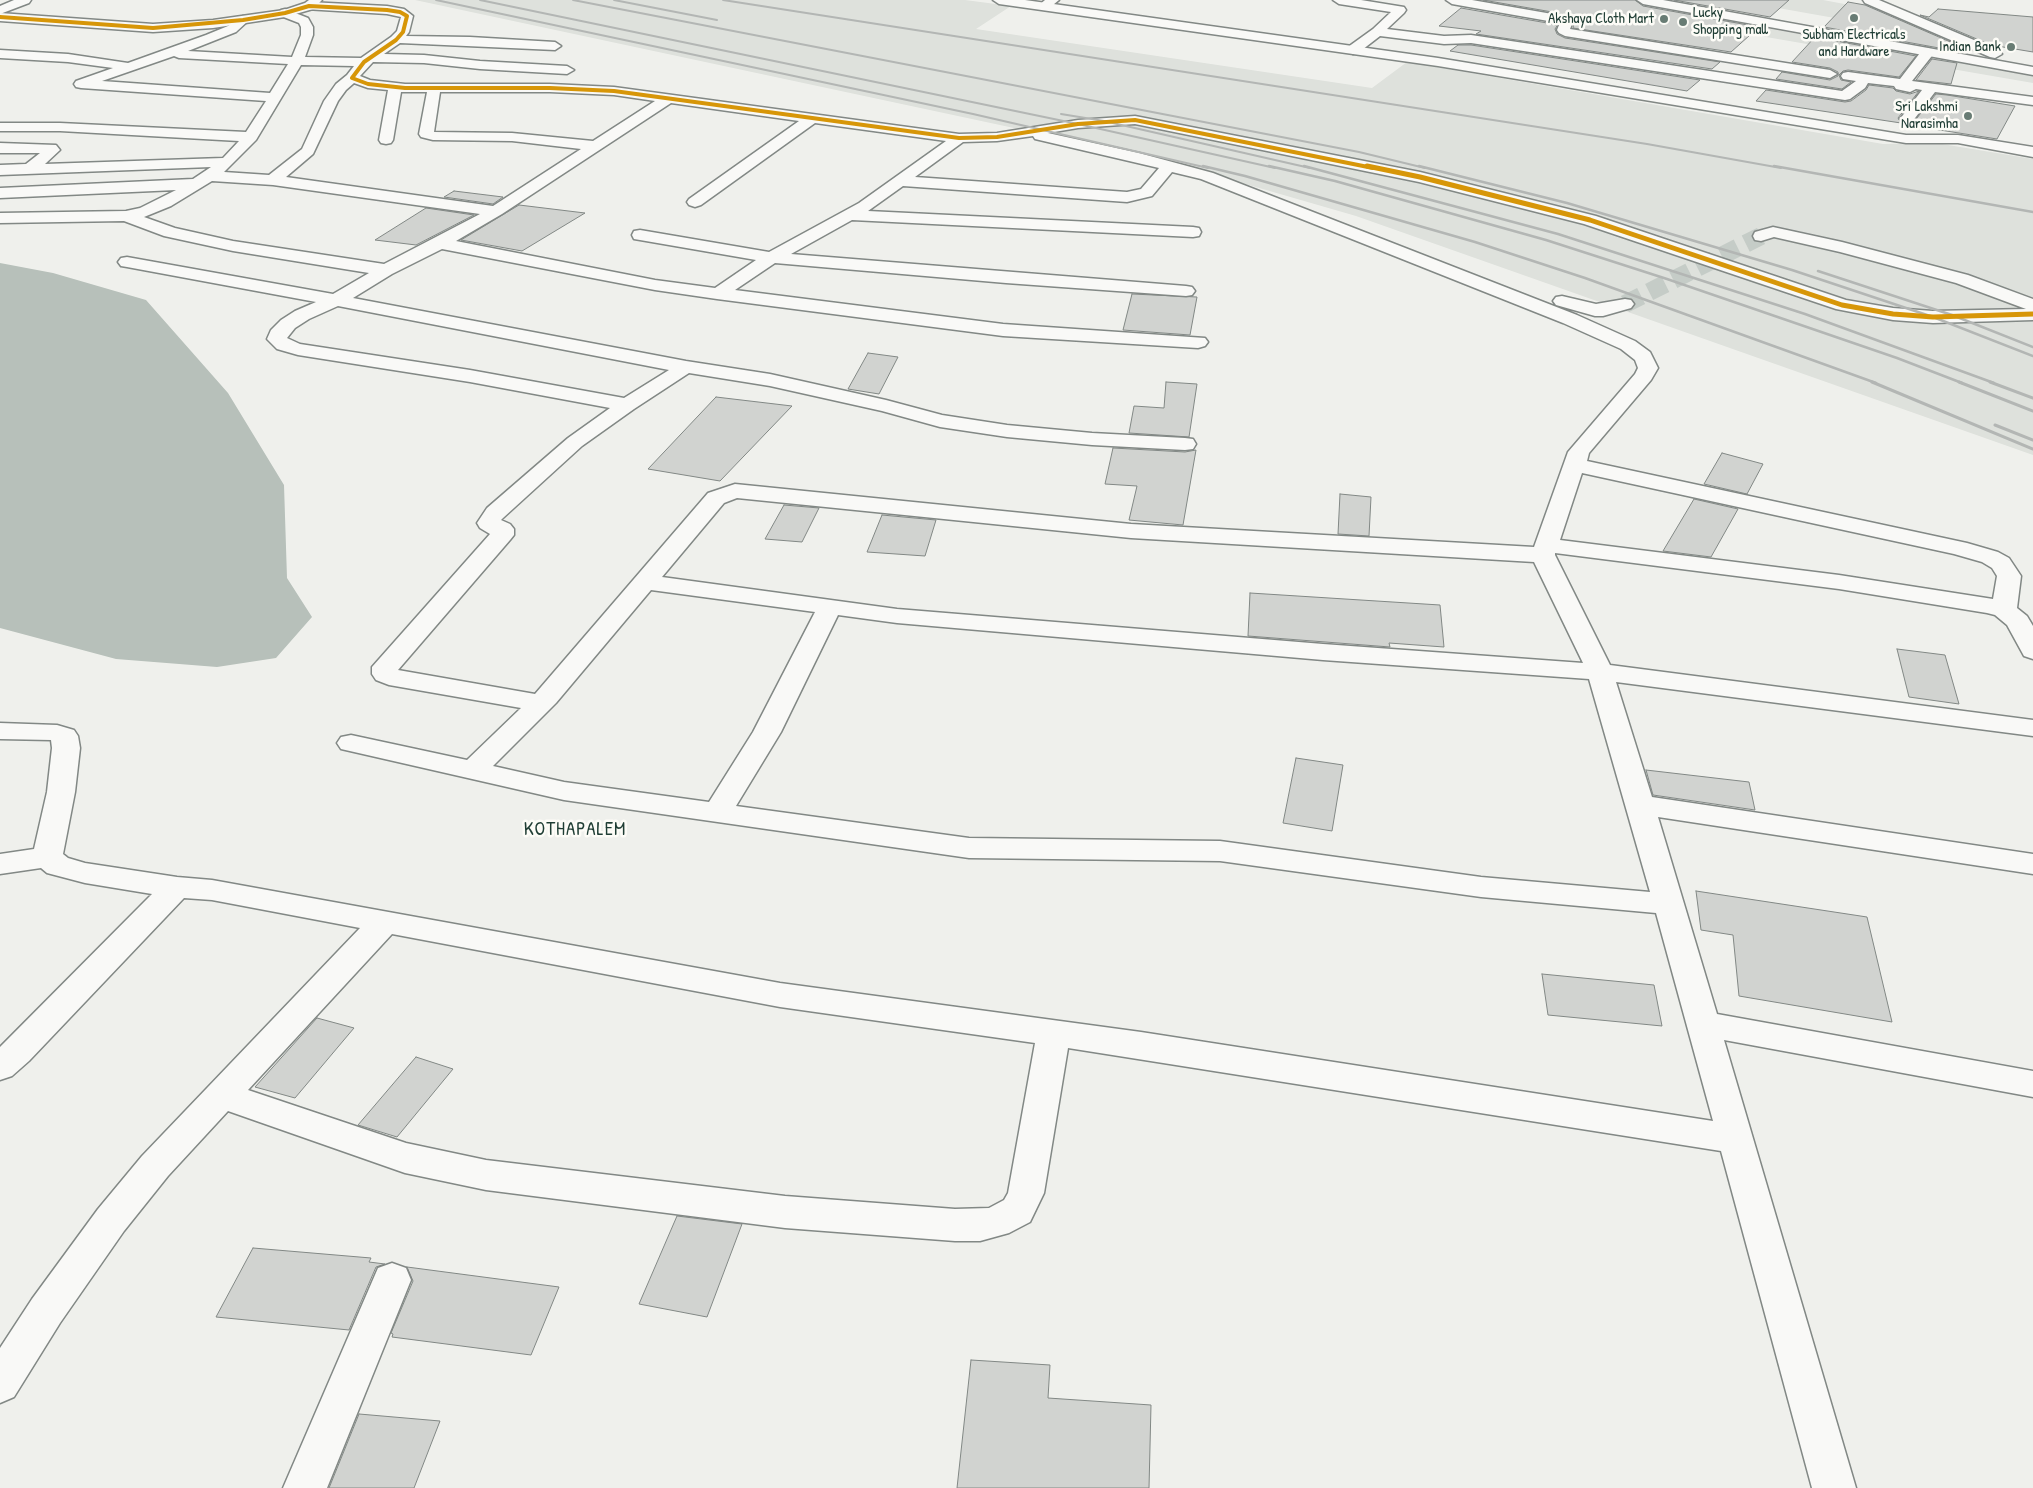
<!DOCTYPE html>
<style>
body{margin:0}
canvas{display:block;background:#eff0ec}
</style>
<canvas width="2033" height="1488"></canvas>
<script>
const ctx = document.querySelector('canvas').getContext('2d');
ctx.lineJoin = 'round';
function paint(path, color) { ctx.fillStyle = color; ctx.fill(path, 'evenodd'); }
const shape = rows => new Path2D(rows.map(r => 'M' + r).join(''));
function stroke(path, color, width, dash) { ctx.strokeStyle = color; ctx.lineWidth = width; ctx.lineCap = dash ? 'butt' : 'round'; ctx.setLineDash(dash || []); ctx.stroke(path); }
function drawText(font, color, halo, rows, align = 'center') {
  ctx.font = font + ' "Patrick Hand",sans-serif'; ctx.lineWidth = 5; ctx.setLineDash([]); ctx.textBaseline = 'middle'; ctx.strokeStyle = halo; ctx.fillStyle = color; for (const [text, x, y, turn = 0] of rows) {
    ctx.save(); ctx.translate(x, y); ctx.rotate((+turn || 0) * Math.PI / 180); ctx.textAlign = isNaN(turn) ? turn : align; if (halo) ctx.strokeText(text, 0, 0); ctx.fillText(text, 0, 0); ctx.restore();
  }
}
paint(shape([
 [415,0,965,0,1011,6,976,29,1372,88,1407,62,1883,144,1936,143,2033,159,2033,455,1356,216,1204,172,1014,128],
 [1610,0,2033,76,2033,83,1743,33],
 [1733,0,1823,0,1871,9,1952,37,1953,39]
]), '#dee1dc');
paint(shape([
 [0,263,53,273,146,300,228,393,284,485,287,578,312,617,276,658,217,667,116,659,0,628]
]), '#b7c0ba');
const building = shape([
 [1483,0,1635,0,1643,6,1759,27,1731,52,1573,28,1574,23,1572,20,1558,13,1483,0],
 [1674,0,1789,0,1770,17,1674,0],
 [1848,2,1865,5,1962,47,1961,52,1824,27,1848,2],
 [1461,8,1553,24,1557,26,1555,29,1557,34,1565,38,1720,62,1712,69,1476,34,1481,31,1439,26,1461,8],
 [1938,9,2033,17,2033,52,1991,45,1920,15,1929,17,1938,9],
 [1815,37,1916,56,1899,77,1848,70,1843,71,1839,75,1841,80,1851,82,1842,89,1776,79,1782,72,1830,80,1838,76,1838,72,1830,68,1792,62,1815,37],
 [1458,45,1471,45,1700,80,1687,91,1450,51,1458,45],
 [1932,59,1957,63,1951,84,1916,80,1932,59],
 [1869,85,1893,88,1896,91,1910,94,1919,91,1898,118,1901,123,1756,101,1766,90,1845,102,1851,101,1866,90,1869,85],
 [1936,94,1947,95,2015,106,1997,139,1908,125,1913,123,1936,94],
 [454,191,503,197,493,204,444,197,454,191],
 [519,205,585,213,522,251,461,240,519,205],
 [426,208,474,215,416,245,375,240,426,208],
 [1132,294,1197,297,1190,335,1123,330,1132,294],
 [868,353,898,357,879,394,848,389,868,353],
 [1166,382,1197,384,1189,437,1129,433,1134,406,1164,408,1166,382],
 [716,397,792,406,720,481,648,469,716,397],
 [1113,448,1185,452,1196,450,1183,525,1129,520,1137,486,1105,484,1113,448],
 [1722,453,1763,464,1747,494,1704,484,1722,453],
 [1340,494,1371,497,1369,536,1338,534,1340,494],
 [1694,499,1738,509,1711,557,1663,551,1694,499],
 [784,505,819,508,802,542,765,539,784,505],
 [882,515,936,520,925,556,867,552,882,515],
 [1250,593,1440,605,1444,647,1389,643,1390,647,1248,636,1250,593],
 [1897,649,1945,655,1959,704,1909,697,1897,649],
 [1296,758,1343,765,1332,831,1283,823,1296,758],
 [1646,770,1749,782,1755,810,1653,795,1646,770],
 [1696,891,1867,917,1892,1022,1739,996,1733,935,1701,930,1696,891],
 [1542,974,1654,985,1662,1026,1548,1015,1542,974],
 [317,1018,354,1028,295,1098,255,1087,317,1018],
 [416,1057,453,1069,397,1137,358,1125,416,1057],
 [677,1216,742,1224,707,1317,639,1304,677,1216],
 [253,1248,371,1258,369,1262,385,1264,376,1267,349,1330,216,1317,253,1248],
 [407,1267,559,1287,531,1355,392,1337,393,1334,391,1333,413,1281,407,1267],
 [971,1360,1050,1365,1048,1398,1151,1405,1149,1488,957,1488,971,1360],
 [359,1414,440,1421,414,1488,329,1488,359,1414]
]);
paint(building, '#d1d3d0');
stroke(building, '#828885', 1);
stroke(shape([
 [1625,304,1761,236]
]), '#c5ccc7', 18, [18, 9]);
const minor = shape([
 [14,0,31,0,29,3,0,14,0,6,14,0],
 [1045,0,1059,0,1048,9,1040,9,1038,6,1045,0],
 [1333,0,1361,0,1404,7,1406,10,1404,13,1387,29,1444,36,1471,35,1842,91,1856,81,1843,79,1841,76,1843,73,1848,72,1900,79,1923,49,1928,48,1935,52,1912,81,2033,97,2033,105,1935,92,1912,122,1907,123,1902,122,1900,119,1922,90,1916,89,1910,92,1896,89,1894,86,1868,83,1865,88,1850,99,1845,100,1471,43,1444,44,1380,36,1358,53,1353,54,1347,50,1348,47,1373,29,1391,12,1339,4,1333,0],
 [1446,0,1472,0,1558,15,1570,21,1572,24,1570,29,1830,70,1837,74,1830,78,1565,36,1559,33,1557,30,1559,25,1554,22,1452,4,1446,0],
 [1863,0,1879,0,2000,51,2002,54,1995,58,1990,57,1865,3,1863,0],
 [309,2,387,6,404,9,413,16,409,32,406,36,470,37,555,42,561,46,555,50,400,43,384,54,424,55,480,61,567,66,574,70,567,74,480,69,424,63,373,62,360,76,370,80,405,84,550,84,614,87,959,134,997,133,1078,120,1135,116,1420,172,1596,216,1846,300,1893,308,1933,311,2026,309,1956,283,1840,252,1774,237,1761,241,1755,240,1753,236,1755,232,1773,227,1842,242,1968,275,2033,299,2033,320,1933,323,1893,320,1836,309,1584,224,1419,182,1135,124,1078,128,1048,133,1139,153,1213,173,1577,315,1635,341,1650,352,1658,368,1651,380,1589,453,1587,461,1967,543,1998,552,2009,558,2021,576,2017,608,2027,616,2033,626,2033,659,2024,656,2007,625,1995,615,1987,613,1839,589,1555,553,1555,555,1610,665,2033,720,2033,736,1616,682,1652,797,2033,854,2033,874,1658,817,1717,1014,2033,1071,2033,1097,1724,1040,1856,1488,1812,1488,1721,1151,1068,1048,1044,1193,1030,1222,1009,1233,980,1241,955,1241,785,1228,486,1190,405,1173,228,1111,168,1176,124,1231,60,1323,14,1397,0,1403,0,1348,32,1299,98,1209,142,1156,360,928,212,900,184,898,29,1061,12,1076,0,1080,0,1047,152,894,85,883,47,873,41,868,0,874,0,854,34,849,47,792,52,748,51,740,0,739,0,723,57,725,74,730,78,736,80,748,75,792,63,854,68,858,85,863,177,877,212,880,780,983,1141,1032,1713,1121,1656,913,1481,897,1220,861,969,858,564,800,341,749,337,743,341,737,351,735,467,760,521,708,389,685,376,680,372,674,372,667,490,534,480,528,477,523,487,508,568,438,610,408,470,382,298,355,277,349,267,339,271,330,281,320,295,311,316,302,127,267,121,266,118,262,121,258,127,257,333,294,369,273,233,251,164,236,124,221,0,223,0,213,126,211,140,208,176,190,0,198,0,188,193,179,211,167,0,175,0,165,26,164,40,153,0,153,0,143,56,145,60,150,45,164,223,158,239,141,60,131,0,131,0,123,60,123,246,132,266,101,81,88,76,87,74,84,76,81,113,68,68,62,0,58,0,50,68,54,128,63,206,35,228,26,243,16,249,20,236,32,188,51,292,57,301,35,301,27,299,23,281,16,279,13,281,10,285,9,308,18,313,27,313,35,305,57,361,58,391,37,397,31,401,17,387,14,305,9,303,6,309,2],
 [174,56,179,58,288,64,270,93,102,81,174,56],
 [301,65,354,66,347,75,336,84,324,101,302,149,269,175,224,172,256,140,301,65],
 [354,83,368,88,388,90,379,140,381,143,386,144,391,143,393,140,401,92,427,92,419,134,421,137,433,140,512,141,581,149,493,206,286,177,313,154,338,101,346,90,354,83],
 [440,92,550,92,614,95,655,101,593,141,512,133,434,132,440,92],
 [671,103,799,121,689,199,687,202,689,205,695,207,701,205,815,123,946,141,859,203,769,252,640,230,634,231,632,235,634,239,640,240,756,260,715,288,655,280,456,241,502,214,671,103],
 [1033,136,1035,139,1159,168,1141,189,1127,192,915,177,963,142,997,141,1033,136],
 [1172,172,1201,179,1563,323,1621,349,1635,360,1638,368,1635,374,1568,452,1534,547,1131,524,735,484,708,493,535,694,398,670,510,540,514,535,514,529,510,524,501,520,503,518,582,446,634,409,689,373,770,386,882,411,940,427,1007,437,1092,445,1185,450,1193,449,1196,444,1193,439,1185,438,1092,433,1007,425,942,415,886,400,770,374,686,361,353,298,392,274,442,249,655,290,717,299,1003,336,1198,348,1205,346,1208,342,1205,338,1003,324,735,290,775,263,1006,283,1186,296,1192,295,1195,291,1192,287,1186,286,791,254,852,220,1193,237,1199,236,1201,232,1199,228,1193,227,868,211,903,186,1127,202,1152,196,1172,172],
 [212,181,273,185,480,214,384,264,233,241,175,228,144,217,171,206,212,181],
 [338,306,669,370,624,398,470,370,300,344,287,338,295,328,309,319,338,306],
 [1582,473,1954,554,1982,562,1992,568,1997,576,1993,599,1839,575,1560,540,1582,473],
 [737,498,1131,538,1534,562,1583,663,1323,644,897,609,662,577,724,503,737,498],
 [651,590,815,612,753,732,709,802,564,782,493,766,556,703,651,590],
 [838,615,897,623,1323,660,1589,679,1650,892,1481,877,1220,841,969,838,736,806,781,732,838,615],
 [392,934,780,1007,1035,1043,1008,1193,1004,1200,989,1208,955,1209,785,1196,486,1160,406,1143,248,1090,392,934],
 [1562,296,1596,304,1625,299,1631,300,1634,304,1631,308,1603,316,1595,316,1556,305,1553,301,1556,297,1562,296],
 [392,1263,406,1268,411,1280,327,1488,283,1488,378,1268,392,1263]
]);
const major = shape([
 [309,0,322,0,313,9,285,17,213,28,153,32,0,21,0,13,153,24,213,20,284,10,305,3,309,0],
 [993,0,1025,0,1438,58,1906,135,1958,135,2033,147,2033,157,1958,143,1906,143,1438,66,999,4,993,0],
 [1637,0,1663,0,2033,67,2033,75,1643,4,1637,0]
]);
stroke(minor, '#828885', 3);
stroke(major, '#828885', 3);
paint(minor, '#f9f9f7');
paint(major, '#f9f9f7');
stroke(shape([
 [436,0,973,114,1208,168],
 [480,0,1078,124,1275,168],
 [573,0,1359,152,1425,168],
 [614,0,717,20],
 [723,0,1647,144,1781,168],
 [1061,114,1104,121,1310,168]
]), '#b3b6b4', 2);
stroke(shape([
 [1203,166,1245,176,1475,242,1585,278,1876,383],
 [1269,166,1335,181,1546,240,1667,279,1897,358,1962,383],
 [1304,166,1558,234,1805,314,1994,383],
 [1419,166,1567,203,1792,270,1933,317,2033,356],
 [1774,166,2033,212],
 [1818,271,1952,315,2033,347]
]), '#b3b6b4', 2.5);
stroke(shape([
 [1872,382,2033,449],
 [1959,382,2033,411],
 [1990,382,2033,398],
 [1995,425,2033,440]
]), '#b3b6b4', 3);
stroke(shape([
 [0,17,153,28,243,20,285,13,309,6,387,10,400,12,407,16,403,32,396,40,364,62,352,78,368,84,405,88,550,88,614,91,959,138,997,137,1078,124,1135,120,1373,168]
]), '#d79608', 4);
stroke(shape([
 [1367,166,1420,177,1590,220,1842,305,1893,314,1933,317,2033,314]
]), '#d79608', 5);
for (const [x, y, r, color] of [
 [1854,18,5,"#687c74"],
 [1664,19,5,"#687c74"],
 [1683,22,5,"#687c74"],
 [2011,47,5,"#687c74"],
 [1968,116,5,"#687c74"]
]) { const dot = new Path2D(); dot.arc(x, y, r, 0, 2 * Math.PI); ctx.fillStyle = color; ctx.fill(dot); stroke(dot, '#fdfcf7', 2); }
drawText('15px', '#1f3d34', '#fdfcf7', [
 ["Lucky",1693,13,"left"],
 ["Shopping mall",1693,30,"left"],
 ["Akshaya Cloth Mart",1654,19],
 ["Subham Electricals",1854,35,"center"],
 ["and Hardware",1854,52,"center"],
 ["Indian Bank",2001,47],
 ["Sri Lakshmi",1958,107],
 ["Narasimha",1958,124]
], 'right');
ctx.letterSpacing = '1px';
drawText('19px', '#1f3d34', '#fdfcf7', [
 ["KOTHAPALEM",575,830]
]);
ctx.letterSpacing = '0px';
</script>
